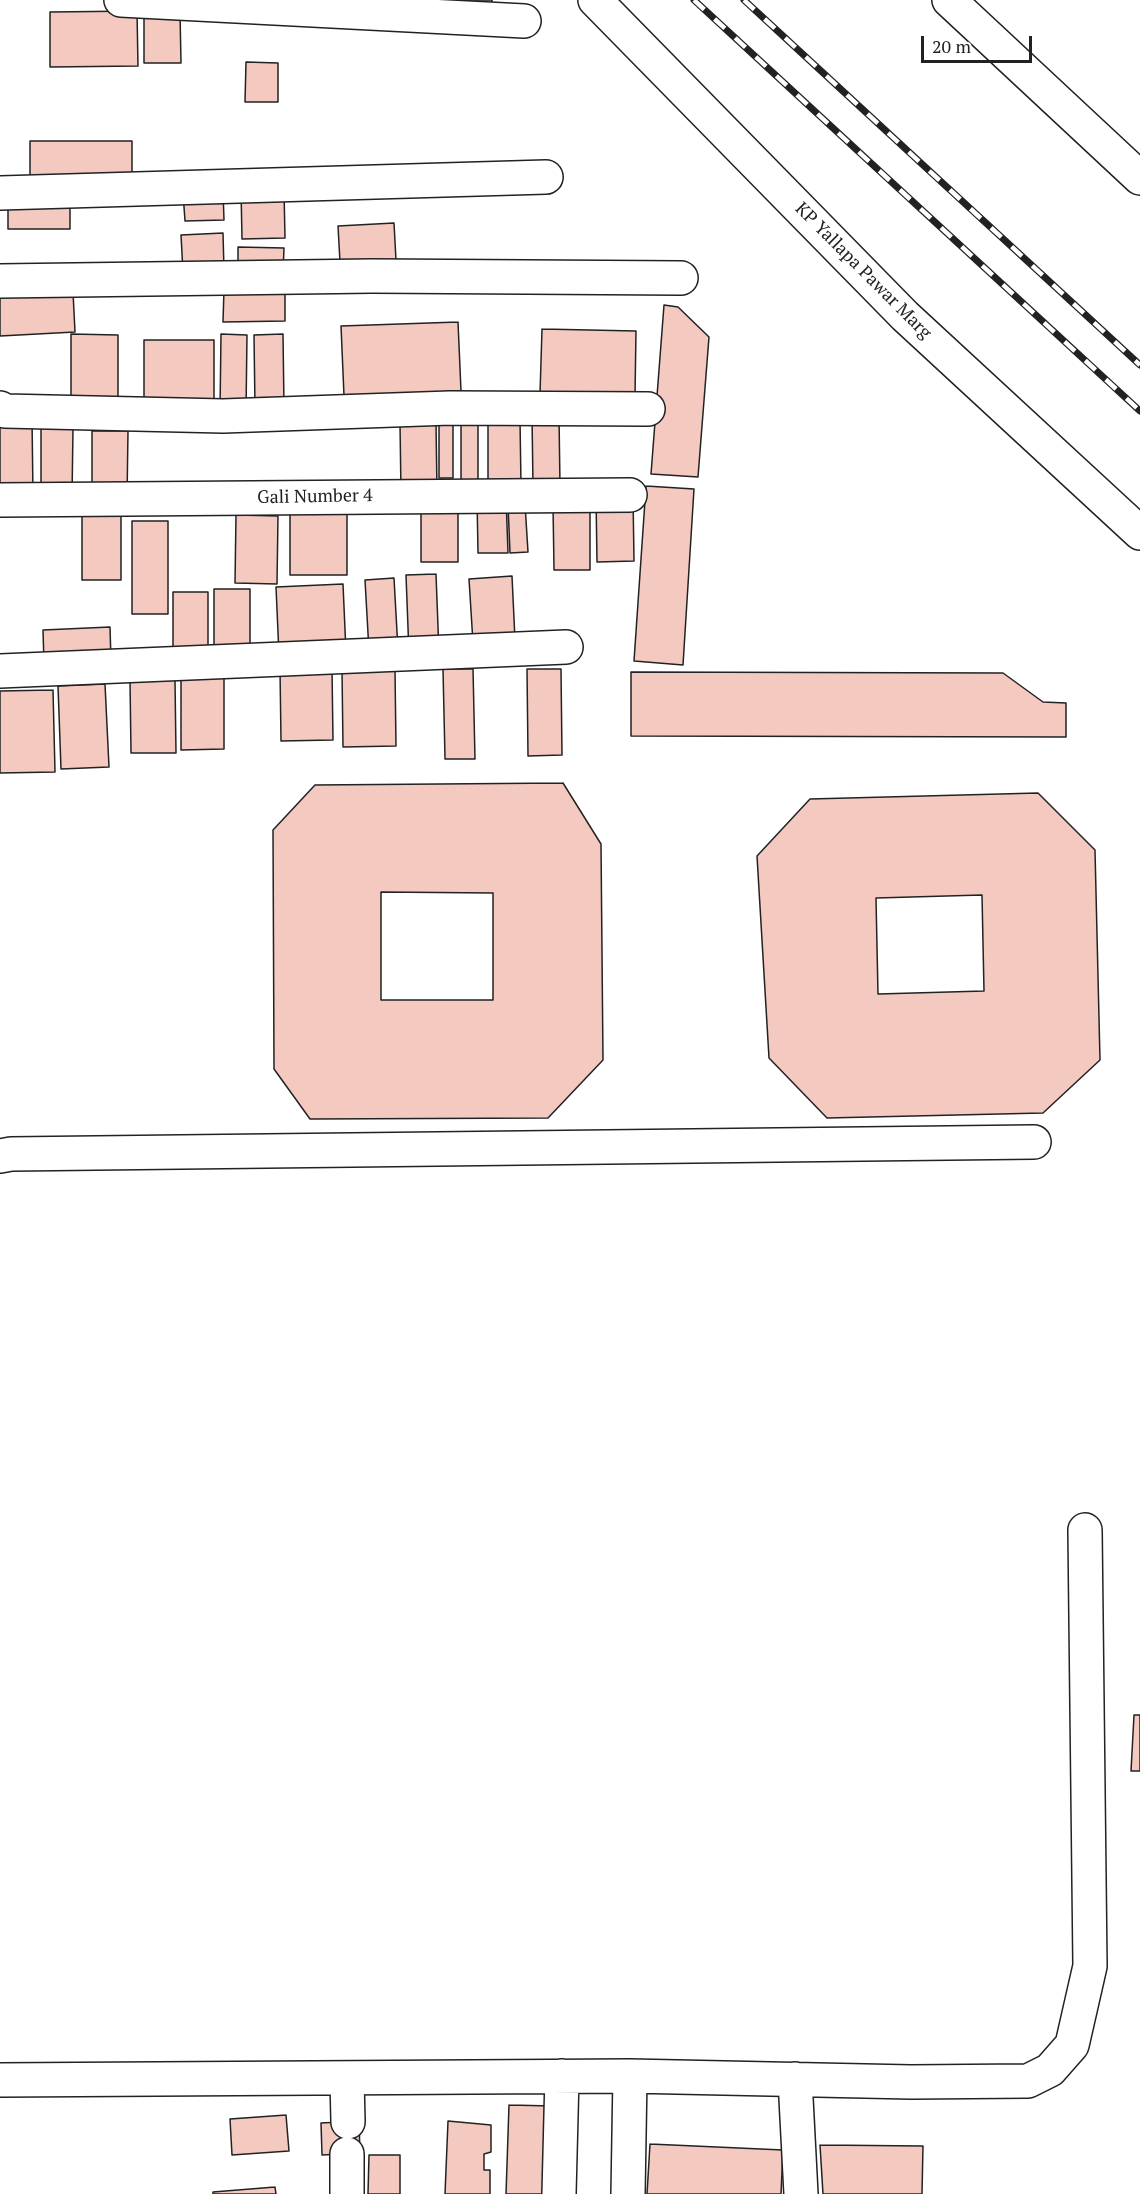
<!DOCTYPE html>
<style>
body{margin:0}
#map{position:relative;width:1140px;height:2194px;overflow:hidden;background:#fff;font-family:"PT Serif",serif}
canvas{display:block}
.scale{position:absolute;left:921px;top:36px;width:111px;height:27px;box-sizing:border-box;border:3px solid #222;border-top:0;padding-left:8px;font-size:18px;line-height:21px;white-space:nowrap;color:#222;-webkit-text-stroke:4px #fff;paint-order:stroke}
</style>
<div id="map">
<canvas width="1140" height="2194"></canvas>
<div class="scale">20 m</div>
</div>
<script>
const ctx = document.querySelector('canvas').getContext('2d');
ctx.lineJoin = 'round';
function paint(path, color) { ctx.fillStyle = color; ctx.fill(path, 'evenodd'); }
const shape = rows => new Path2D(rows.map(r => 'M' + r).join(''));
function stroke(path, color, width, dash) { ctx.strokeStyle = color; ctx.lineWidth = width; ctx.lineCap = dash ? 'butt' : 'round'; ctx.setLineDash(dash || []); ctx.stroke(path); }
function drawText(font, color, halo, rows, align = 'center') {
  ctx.font = font + ' "PT Serif",serif'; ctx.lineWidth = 4.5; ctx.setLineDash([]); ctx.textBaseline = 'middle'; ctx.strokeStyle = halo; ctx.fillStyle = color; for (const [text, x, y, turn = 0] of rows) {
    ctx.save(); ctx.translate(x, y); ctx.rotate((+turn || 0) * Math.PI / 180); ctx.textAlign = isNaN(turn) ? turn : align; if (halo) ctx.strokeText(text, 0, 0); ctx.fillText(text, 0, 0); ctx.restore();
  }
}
const building = shape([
 [442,0,492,0,492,3,442,3,442,0],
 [137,11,138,66,50,67,50,12,137,11],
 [144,12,180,12,181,63,144,63,144,12],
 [246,62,278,63,278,102,245,102,246,62],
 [30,141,132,141,132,182,30,182,30,141],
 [241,190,284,190,285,238,242,239,241,190],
 [223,191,224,220,185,221,183,193,223,191],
 [70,199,70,229,8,229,8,200,70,199],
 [394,223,396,260,340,262,338,226,394,223],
 [223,233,224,270,183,272,181,235,223,233],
 [238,247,284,248,283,273,238,271,238,247],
 [224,289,285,289,285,321,223,322,224,289],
 [73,292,75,332,0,336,0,296,73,292],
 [664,305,678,307,709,337,698,477,651,474,664,305],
 [458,322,461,391,344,396,341,326,458,322],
 [542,329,636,331,635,396,540,394,542,329],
 [71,334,118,335,118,406,71,406,71,334],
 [221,334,247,335,246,411,220,411,221,334],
 [283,334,284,407,255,408,254,335,283,334],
 [144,340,214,340,214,402,144,403,144,340],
 [439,412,453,412,453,478,439,478,439,412],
 [461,412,478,412,478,488,461,488,461,412],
 [532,416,559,416,560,486,533,486,532,416],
 [0,418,32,418,33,495,0,495,0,418],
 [488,420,520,420,521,485,488,485,488,420],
 [436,423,437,491,401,492,400,424,436,423],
 [41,428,73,428,72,498,41,498,41,428],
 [92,431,128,431,127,499,92,499,92,431],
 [646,486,694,489,683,665,634,661,646,486],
 [596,496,633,496,634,561,597,562,596,496],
 [506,497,508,553,478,553,477,498,506,497],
 [525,504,528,552,510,553,508,505,525,504],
 [421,505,458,505,458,562,421,562,421,505],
 [553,505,590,505,590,570,554,570,553,505],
 [290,510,347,511,347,575,290,575,290,510],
 [82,514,121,514,121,580,82,580,82,514],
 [236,515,278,516,277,584,235,583,236,515],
 [132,521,168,521,168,614,132,614,132,521],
 [436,574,439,653,409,654,406,575,436,574],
 [512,576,515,640,473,643,469,579,512,576],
 [394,578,398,650,369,651,365,580,394,578],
 [343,584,346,652,279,655,276,587,343,584],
 [214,589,250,589,250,658,214,658,214,589],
 [173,592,208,592,208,652,173,652,173,592],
 [110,627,111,661,44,664,43,630,110,627],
 [280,669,332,669,333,740,281,741,280,669],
 [443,669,473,669,475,759,445,759,443,669],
 [527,669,561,669,562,755,528,756,527,669],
 [395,670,396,746,343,747,342,671,395,670],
 [631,672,1003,673,1043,702,1066,703,1066,737,631,736,631,672],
 [181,674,224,674,224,749,181,750,181,674],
 [130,680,175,680,176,753,131,753,130,680],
 [105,684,109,767,61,769,58,686,105,684],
 [53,690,55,772,0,773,0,691,53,690],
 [563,783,601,844,603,1060,548,1118,310,1119,274,1069,273,830,315,785,563,783],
 [381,892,493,893,493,1000,381,1000,381,892],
 [1038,793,1095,850,1100,1060,1043,1113,827,1118,769,1058,757,856,810,799,1038,793],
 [982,895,984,991,878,994,876,898,982,895],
 [1134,1715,1140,1715,1140,1771,1131,1771,1134,1715],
 [509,2105,552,2106,550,2194,506,2194,509,2105],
 [286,2115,289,2151,232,2155,230,2119,286,2115],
 [359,2121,360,2153,322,2155,321,2123,359,2121],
 [448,2121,491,2125,491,2152,484,2154,484,2170,490,2170,490,2194,445,2194,448,2121],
 [650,2144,783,2150,781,2194,647,2194,650,2144],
 [820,2145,923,2146,922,2194,823,2194,820,2145],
 [369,2155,400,2155,400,2194,368,2194,369,2155],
 [275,2187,276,2194,213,2194,213,2192,275,2187]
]);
paint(building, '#f3c9c0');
stroke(building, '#222', 1.5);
const minor = shape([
 [121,0,524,21],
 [949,0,1140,178],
 [0,193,546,177],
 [0,281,372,276,681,278],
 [0,408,5,411,223,416,450,408,648,409],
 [0,500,630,495],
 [0,671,566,647],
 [0,1156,11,1154,1034,1142],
 [347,2078,348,2122],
 [795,2079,801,2194],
 [0,2080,630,2076,911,2082,1028,2081,1050,2070,1072,2045,1090,1966,1085,1530],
 [347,2194,347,2154],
 [559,2194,562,2076],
 [628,2194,630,2076]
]);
const tertiary = shape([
 [595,0,905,316,1140,533]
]);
stroke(minor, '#222', 36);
stroke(tertiary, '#222', 36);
stroke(minor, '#fff', 33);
stroke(tertiary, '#fff', 33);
const rail = shape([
 [694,0,1140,411],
 [744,0,1140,365]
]);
stroke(rail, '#222', 7);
stroke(rail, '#fff', 4.5, [14]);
drawText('18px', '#222', '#fff', [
 ["KP Yallapa Pawar Marg",863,271,45],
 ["Gali Number 4",315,497,-1]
]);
</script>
